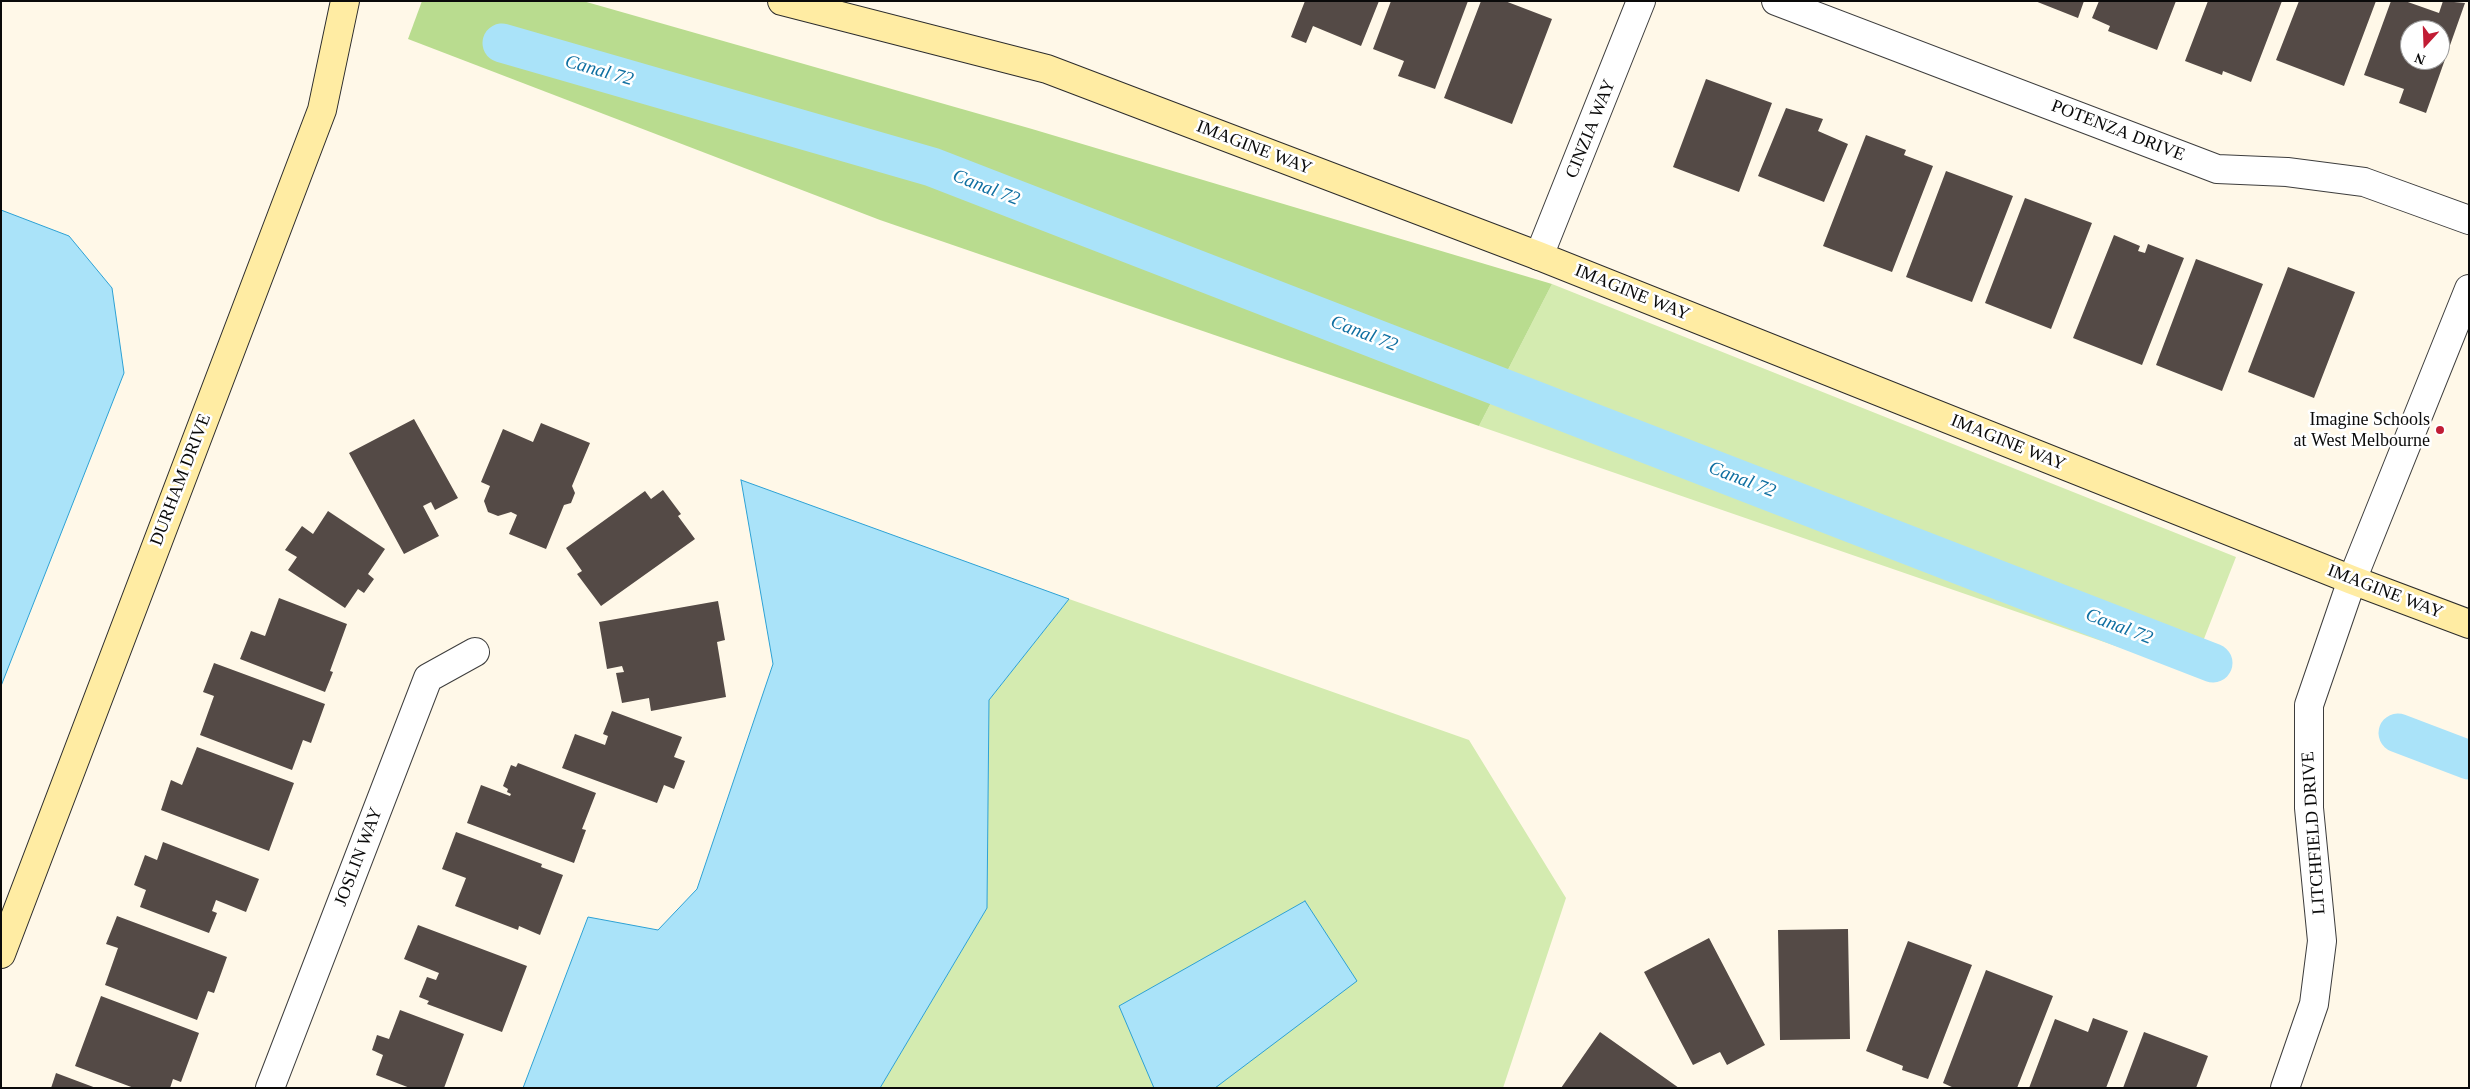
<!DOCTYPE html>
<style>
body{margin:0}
#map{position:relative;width:2470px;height:1089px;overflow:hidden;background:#fff8e8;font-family:"Times New Roman",serif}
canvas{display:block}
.frame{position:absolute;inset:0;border:2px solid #0a0a0a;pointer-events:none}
.north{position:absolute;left:2400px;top:20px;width:50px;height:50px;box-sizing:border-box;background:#fff;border:1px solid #9d9d9d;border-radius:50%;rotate:200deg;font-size:14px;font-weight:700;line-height:20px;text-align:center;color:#0a0a0a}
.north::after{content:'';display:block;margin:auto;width:18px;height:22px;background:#c11c34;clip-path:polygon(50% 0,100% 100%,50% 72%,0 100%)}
</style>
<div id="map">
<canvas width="2470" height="1089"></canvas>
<div class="frame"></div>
<div class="north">N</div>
</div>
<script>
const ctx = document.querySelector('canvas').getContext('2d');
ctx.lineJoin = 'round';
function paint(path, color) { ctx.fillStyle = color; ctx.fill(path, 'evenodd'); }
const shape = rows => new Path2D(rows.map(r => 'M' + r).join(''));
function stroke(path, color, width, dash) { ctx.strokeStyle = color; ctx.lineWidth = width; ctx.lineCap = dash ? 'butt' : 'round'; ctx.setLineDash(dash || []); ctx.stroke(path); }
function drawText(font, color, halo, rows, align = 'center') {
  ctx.font = font + ' "Times New Roman",serif'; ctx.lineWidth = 5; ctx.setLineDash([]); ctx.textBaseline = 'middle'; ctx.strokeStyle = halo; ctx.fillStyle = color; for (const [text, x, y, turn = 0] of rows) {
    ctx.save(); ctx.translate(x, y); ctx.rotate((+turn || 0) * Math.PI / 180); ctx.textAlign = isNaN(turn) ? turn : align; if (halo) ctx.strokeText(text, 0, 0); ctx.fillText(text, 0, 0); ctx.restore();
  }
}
paint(shape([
 [1552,284,2236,557,2191,672,1479,426],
 [1069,599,1469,740,1566,898,1503,1088,880,1088,987,908,989,700]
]), '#d4ebb0');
paint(shape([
 [422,1,583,1,1032,129,1552,284,1479,426,880,220,408,39]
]), '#b9dc8f');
const water = shape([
 [1,210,69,236,112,288,124,373,1,686,1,210],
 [741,480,1069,599,989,700,987,908,880,1088,523,1088,588,917,658,930,697,889,773,664,741,480],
 [1305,901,1357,981,1215,1088,1154,1088,1119,1006,1305,901]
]);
paint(water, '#aae3f9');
stroke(water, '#2da1d4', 1);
stroke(shape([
 [502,43,932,167,2213,663],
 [2398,733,2469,760]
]), '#aae3f9', 39);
paint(shape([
 [1305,1,1379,1,1361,46,1313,26,1306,43,1291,37],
 [1391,1,1468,1,1435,89,1398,76,1404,61,1373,49],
 [1481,1,1505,1,1552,19,1512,124,1444,98],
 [2035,1,2084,1,2078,18],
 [2099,1,2176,1,2157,50,2108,31,2110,26,2092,18],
 [2208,1,2282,1,2251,82,2223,71,2222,75,2185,61],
 [2299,1,2376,1,2344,86,2276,60],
 [2391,1,2405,1,2439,13,2443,1,2465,3,2426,113,2399,103,2404,89,2364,75],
 [2410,30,2440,30,2440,60,2410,60],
 [1706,79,1772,103,1739,192,1673,167],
 [1786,108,1823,119,1818,131,1848,144,1824,202,1758,176],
 [1866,135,1906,150,1904,155,1933,166,1892,272,1823,246],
 [1946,171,2013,196,1972,302,1906,277],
 [2025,198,2092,223,2051,329,1985,303],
 [2114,235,2140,246,2138,251,2145,253,2148,244,2184,258,2142,365,2073,338],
 [2196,259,2263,284,2222,391,2156,365],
 [2288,267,2355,292,2314,398,2248,372],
 [414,419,458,498,435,510,431,502,423,506,439,536,404,554,349,453],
 [541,423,590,443,572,486,575,493,571,503,564,505,546,549,509,534,517,515,511,512,498,516,488,512,484,501,490,486,481,482,503,429,533,442],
 [663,490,681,514,678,516,695,539,601,606,577,574,582,571,566,548,645,491,651,499],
 [328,511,385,549,368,574,374,579,364,593,358,589,345,608,288,570,297,557,285,550,302,526,313,534],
 [279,598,347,624,330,671,333,672,325,692,240,659,251,631,265,636],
 [718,601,725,640,717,642,726,697,651,711,649,698,622,703,616,673,624,672,622,666,607,669,599,622],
 [214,663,325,704,311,743,303,740,292,770,200,735,214,696,203,692],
 [612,711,682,737,674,757,685,761,674,789,664,785,657,803,562,768,575,734,605,745,608,736,603,734],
 [197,747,294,783,269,851,161,810,171,780,182,785],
 [518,763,596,793,582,829,586,830,574,863,467,823,481,785,510,796,511,794,507,792,508,789,503,786,511,765,516,767],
 [456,832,542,864,541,867,563,875,540,935,519,926,518,930,455,906,466,878,442,869],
 [163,842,259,879,246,912,216,900,212,911,217,913,209,933,140,907,146,890,134,885,145,855,157,860],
 [117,916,227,957,214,993,208,991,197,1020,105,985,118,948,106,944],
 [418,925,527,966,502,1032,427,1004,429,1001,419,997,427,977,436,980,439,973,404,959],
 [1848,929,1850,1039,1780,1040,1778,930],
 [1709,938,1765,1045,1727,1065,1720,1052,1693,1065,1644,972],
 [1908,941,1972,965,1928,1079,1902,1070,1903,1066,1866,1051],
 [1986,970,2053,996,2017,1088,1954,1088,1943,1083],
 [101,996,199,1033,181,1082,173,1079,170,1088,134,1088,75,1066],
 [400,1010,464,1034,444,1088,410,1088,376,1075,383,1055,372,1050,377,1035,389,1039],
 [2093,1018,2128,1031,2106,1088,2029,1088,2055,1019,2088,1032],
 [1600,1032,1679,1088,1561,1088],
 [2144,1032,2208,1056,2196,1088,2123,1088],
 [56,1073,96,1088,51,1088]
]), '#544a46');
const street = shape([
 [1776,1,2217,169,2287,172,2364,182,2469,220],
 [1539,256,1641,1],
 [270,1088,428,678,475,652],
 [2285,1088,2314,1004,2322,941,2309,808,2309,705,2352,580,2469,289]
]);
const secondary = shape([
 [782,1,1047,69,1539,256,2352,580,2469,624],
 [1,954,322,110,345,1]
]);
stroke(street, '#3d3d3d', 30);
stroke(secondary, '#2c2c2c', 30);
stroke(street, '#fff', 28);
stroke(secondary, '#ffeca3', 28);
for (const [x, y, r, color] of [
 [2440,430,5,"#c11c34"]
]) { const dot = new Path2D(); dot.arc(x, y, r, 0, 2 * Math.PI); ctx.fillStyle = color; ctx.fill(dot); stroke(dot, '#fff', 2); }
drawText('18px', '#0a0a0a', '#fff', [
 ["CINZIA WAY",1591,129,-68],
 ["POTENZA DRIVE",2118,131,21],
 ["IMAGINE WAY",1254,148,21],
 ["IMAGINE WAY",1632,293,22],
 ["IMAGINE WAY",2008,443,22],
 ["DURHAM DRIVE",181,480,-69],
 ["IMAGINE WAY",2385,592,21],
 ["LITCHFIELD DRIVE",2314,833,-94],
 ["JOSLIN WAY",359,857,-69]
]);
drawText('18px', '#0a0a0a', '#fff', [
 ["Imagine Schools",2430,420],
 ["at West Melbourne",2430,441]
], 'right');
drawText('italic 19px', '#0f6fa1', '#fff', [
 ["Canal 72",599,71,16],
 ["Canal 72",986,188,21],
 ["Canal 72",1364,334,21],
 ["Canal 72",1742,480,21],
 ["Canal 72",2119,627,21]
]);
</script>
